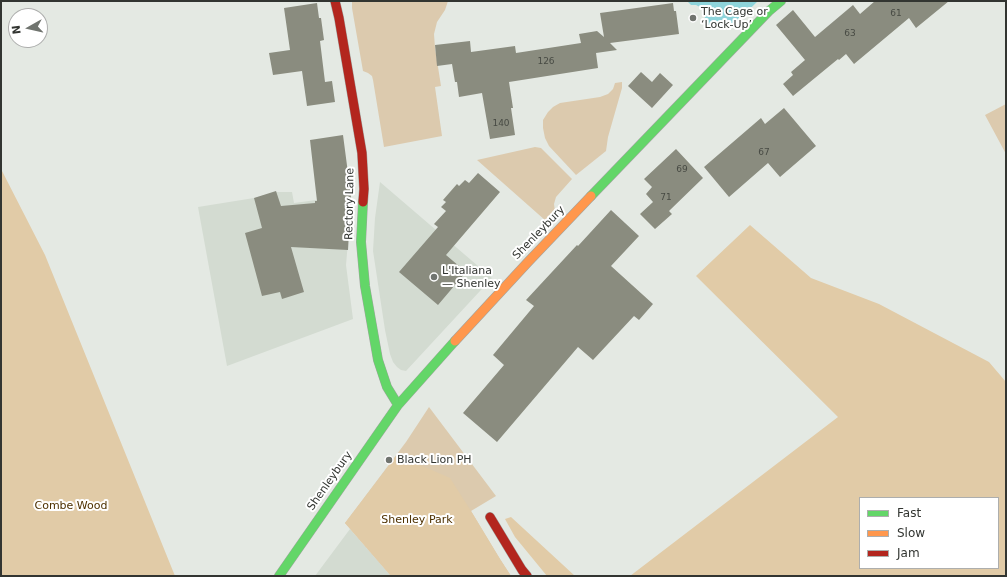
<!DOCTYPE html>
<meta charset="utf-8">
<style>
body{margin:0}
#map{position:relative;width:1007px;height:577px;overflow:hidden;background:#e4e9e3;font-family:"DejaVu Sans",sans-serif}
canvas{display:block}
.frame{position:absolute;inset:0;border:2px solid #323531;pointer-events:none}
.legend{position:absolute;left:859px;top:497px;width:140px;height:72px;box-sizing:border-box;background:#fff;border:1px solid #adaead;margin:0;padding:5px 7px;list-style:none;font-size:12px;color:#323531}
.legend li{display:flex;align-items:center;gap:8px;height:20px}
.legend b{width:20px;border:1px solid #adaead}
.north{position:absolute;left:8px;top:8px;width:40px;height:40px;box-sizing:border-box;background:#fff;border:1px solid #adaead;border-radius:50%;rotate:262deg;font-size:11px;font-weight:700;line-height:16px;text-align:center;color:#323531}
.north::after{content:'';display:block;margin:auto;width:14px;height:18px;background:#70746f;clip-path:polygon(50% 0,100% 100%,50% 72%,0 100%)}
</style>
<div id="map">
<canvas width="1007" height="577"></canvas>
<div class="frame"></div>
<ul class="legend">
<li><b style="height:5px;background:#63d668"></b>Fast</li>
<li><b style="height:5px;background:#ff974d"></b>Slow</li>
<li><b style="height:5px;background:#b3261e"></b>Jam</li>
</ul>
<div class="north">N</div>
</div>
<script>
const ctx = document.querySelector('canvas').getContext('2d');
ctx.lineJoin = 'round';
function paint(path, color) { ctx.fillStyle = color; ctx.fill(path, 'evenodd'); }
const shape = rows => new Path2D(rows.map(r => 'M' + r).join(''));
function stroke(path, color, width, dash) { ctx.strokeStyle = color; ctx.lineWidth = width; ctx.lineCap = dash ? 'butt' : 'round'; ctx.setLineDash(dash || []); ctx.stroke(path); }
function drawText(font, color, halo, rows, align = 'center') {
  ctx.font = font + ' "DejaVu Sans",sans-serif'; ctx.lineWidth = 4; ctx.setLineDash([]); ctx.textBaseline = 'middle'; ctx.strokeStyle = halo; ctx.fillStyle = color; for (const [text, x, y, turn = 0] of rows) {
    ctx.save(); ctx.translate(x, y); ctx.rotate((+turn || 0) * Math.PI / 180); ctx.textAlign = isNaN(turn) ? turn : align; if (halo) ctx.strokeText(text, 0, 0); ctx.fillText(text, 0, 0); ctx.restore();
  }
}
paint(shape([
 [380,182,492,278,406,371,401,370,397,367,393,362,390,354,385,330,375,264,373,251,375,218],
 [276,192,292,192,294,203,331,198,332,206,351,207,346,265,353,319,227,366,198,207,254,198],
 [350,529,391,576,315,576]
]), '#d3dbd1');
paint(shape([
 [352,1,448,1,445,10,437,22,434,34,435,48,441,86,435,87,442,136,384,147,373,80,372,76,368,73,363,71,352,8],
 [622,82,622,88,608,137,606,151,576,175,549,146,545,138,543,128,543,120,548,112,553,107,560,103,600,97,608,94,613,89,615,83],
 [1006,104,1006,154,985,115],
 [535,147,541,148,572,179,556,197,554,204,555,211,546,221,477,160],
 [429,407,496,496,471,511,500,559,511,576,391,576,345,523,406,442]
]), '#dccaae');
paint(shape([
 [1,169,45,255,175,576,1,576],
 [750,225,811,278,879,304,989,362,1006,382,1006,576,630,576,838,417,696,276],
 [860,498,998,498,998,568,860,568],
 [397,455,450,478,471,511,500,559,511,576,391,576,345,523],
 [511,517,575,576,547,576,515,537,505,519]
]), '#e1cba7');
paint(shape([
 [687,1,758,1,733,25,724,29,716,28,703,23,705,17,704,12,702,8,696,5,691,5]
]), '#8ed4db');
paint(shape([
 [875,1,949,1,916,28,909,18,854,64,846,54,839,60,838,59,793,96,783,84,793,75,791,72,805,60,776,25,793,10,815,37,853,5,860,14],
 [317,3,319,18,321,18,324,40,320,41,325,82,332,81,335,102,307,106,302,71,273,75,269,53,290,50,284,8],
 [673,3,674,11,676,11,679,34,610,43,617,50,596,53,598,68,509,82,513,108,511,108,515,135,490,139,482,93,459,97,457,82,455,82,452,64,437,66,435,45,470,41,471,52,515,46,516,53,581,43,579,34,597,31,604,37,600,13],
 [641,72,652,82,660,73,673,85,652,108,628,86],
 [784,108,816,146,780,177,768,163,729,197,704,167,761,118,765,124],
 [343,135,351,196,348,250,291,247,304,292,282,299,280,292,262,296,245,233,262,228,254,198,276,191,281,206,315,203,315,201,317,201,310,140],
 [676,149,703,178,669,211,672,214,655,229,640,214,653,202,646,194,652,187,644,179],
 [478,173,500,192,446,255,466,272,438,305,399,272,438,227,434,224,446,211,441,207,446,202,443,200,457,184,459,186,465,180,469,183],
 [611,210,639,236,611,266,653,304,639,320,634,316,593,360,578,347,497,442,463,413,504,365,493,355,534,306,526,300,577,245,578,246]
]), '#8a8c7f');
const fast = shape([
 [591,196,769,11,781,1],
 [363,202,361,242,365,286,378,360,387,387,398,405],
 [279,576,398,405,455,341]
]);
const slow = shape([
 [455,341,528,262,591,196]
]);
const jam = shape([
 [335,1,339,18,362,153,364,189,363,202],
 [490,517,522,570,527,576]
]);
stroke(fast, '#a1a4a0', 10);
stroke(slow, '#a1a4a0', 10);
stroke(jam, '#a1a4a0', 10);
stroke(fast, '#63d668', 9);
stroke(slow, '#ff974d', 9);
stroke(jam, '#b3261e', 9);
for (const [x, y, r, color] of [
 [693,18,4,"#70746f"],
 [434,277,4,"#70746f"],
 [389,460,4,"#70746f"]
]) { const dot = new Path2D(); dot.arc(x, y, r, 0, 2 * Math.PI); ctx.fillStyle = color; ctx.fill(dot); stroke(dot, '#fff', 1.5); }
drawText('9px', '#484b44', null, [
 ["61",896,14],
 ["63",850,34],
 ["126",546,62],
 ["140",501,124],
 ["67",764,153],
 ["69",682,170],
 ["71",666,198]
]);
drawText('11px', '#323531', '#fff', [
 ["The Cage or",701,12],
 ["‘Lock-Up’",701,25],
 ["L'Italiana",442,271],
 ["— Shenley",442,284],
 ["Black Lion PH",397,460]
], 'left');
drawText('11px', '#323531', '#fff', [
 ["Rectory Lane",350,204,-89],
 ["Shenleybury",539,233,-46],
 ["Shenleybury",330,481,-55]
]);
drawText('11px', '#4e3100', '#fff', [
 ["Combe Wood",71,506],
 ["Shenley Park",417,520]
]);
</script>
